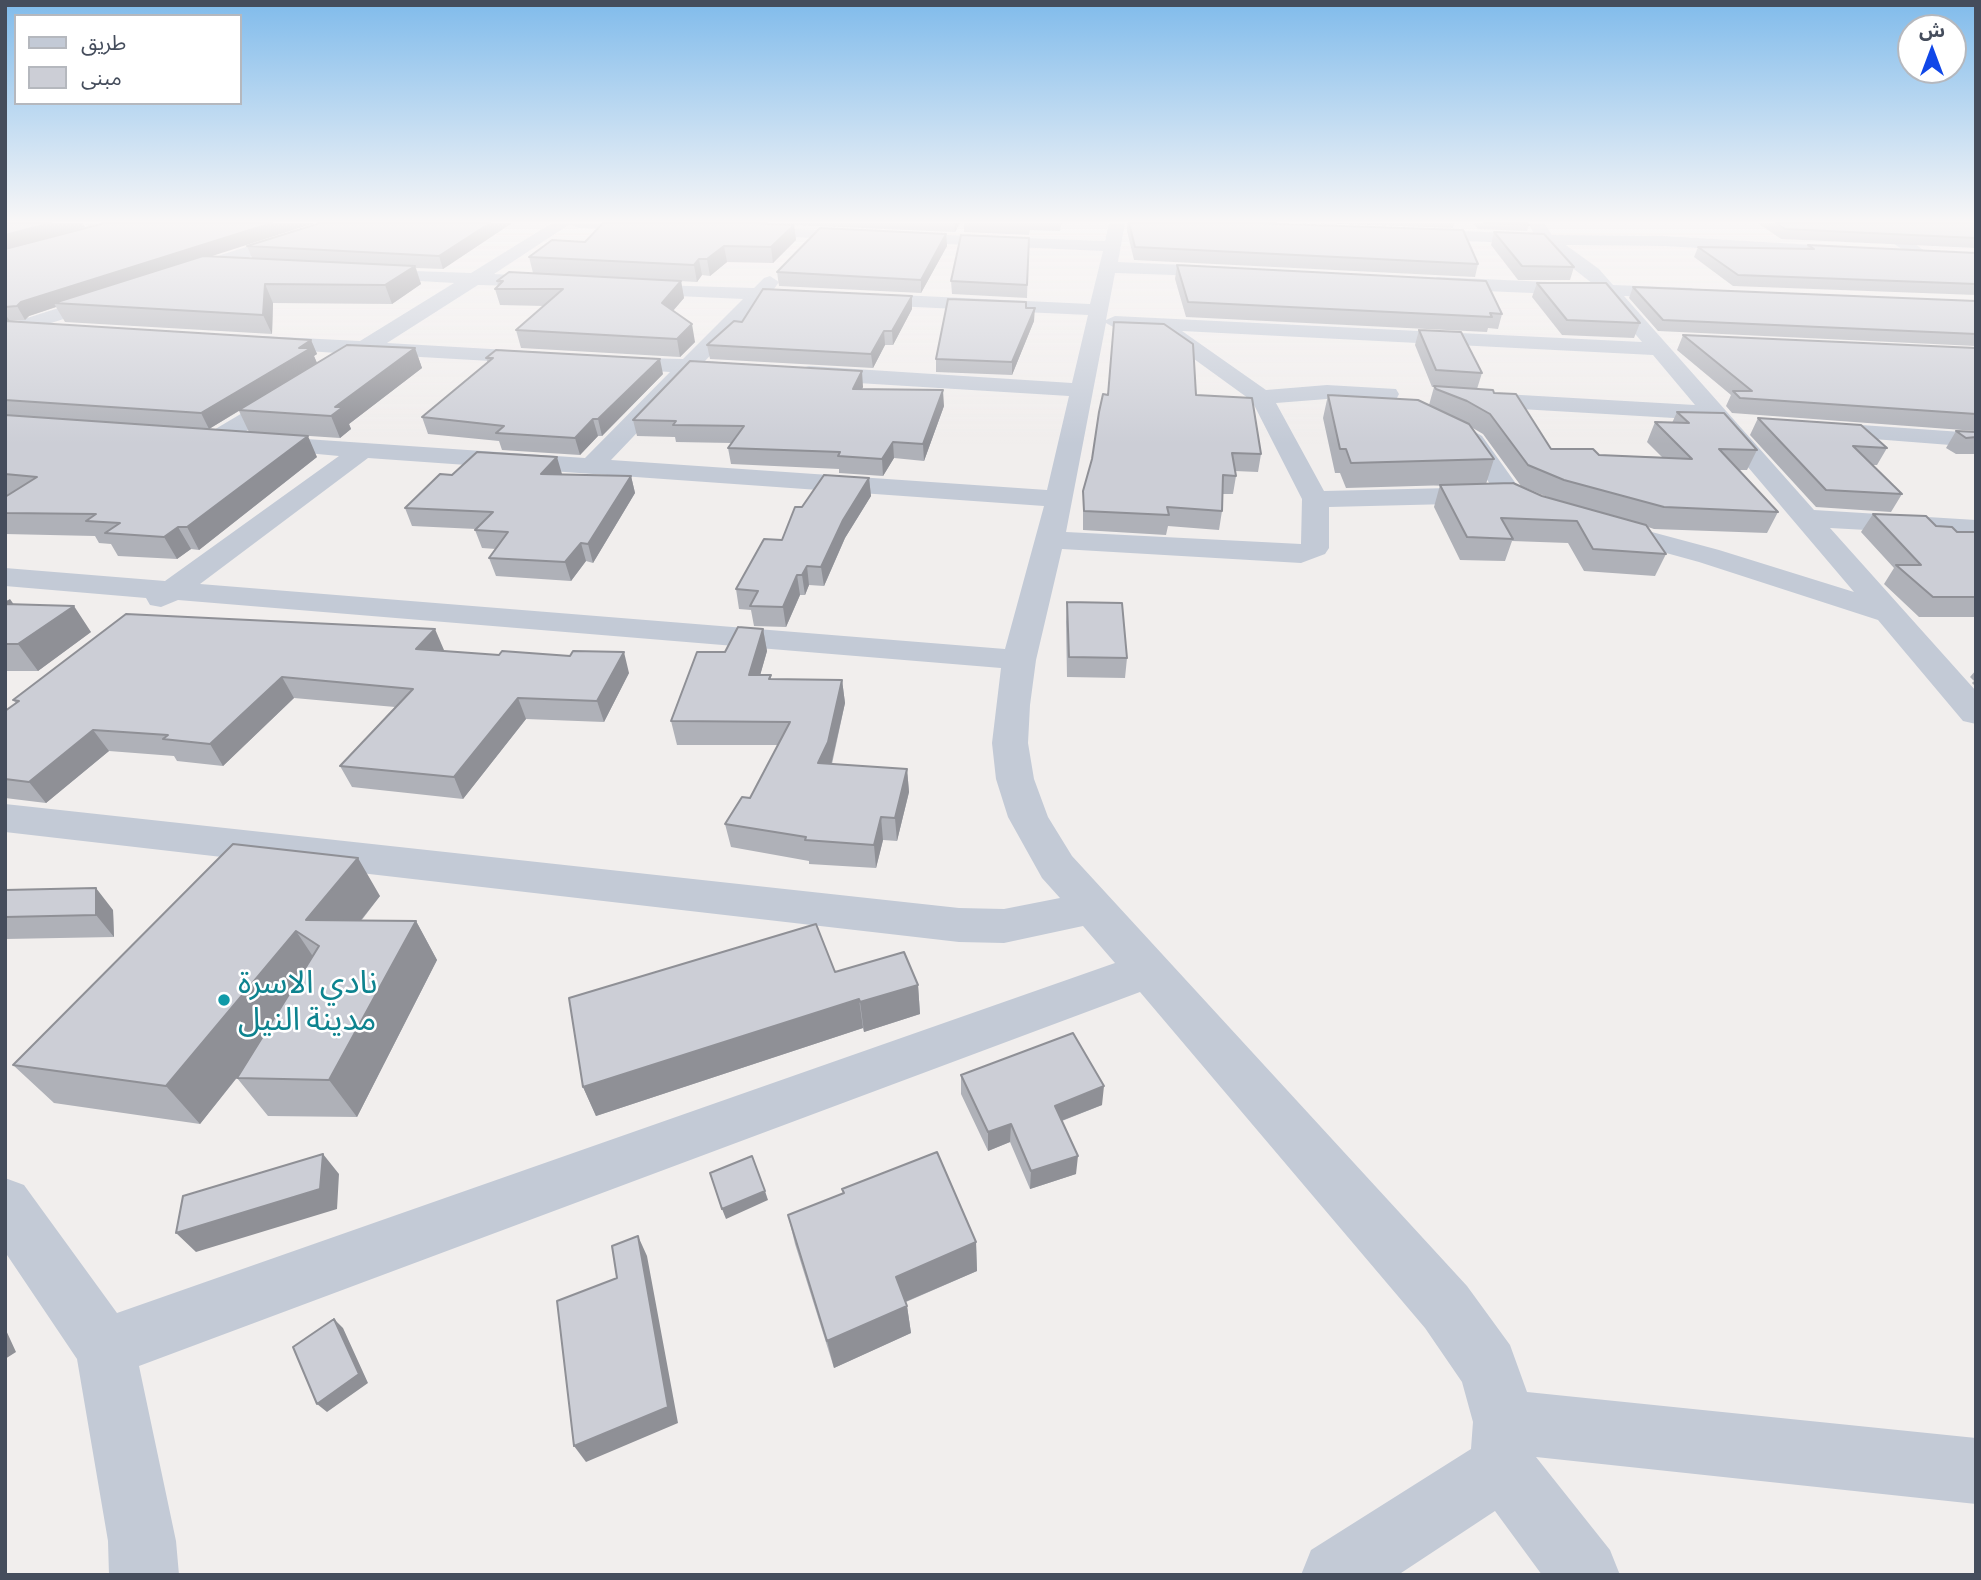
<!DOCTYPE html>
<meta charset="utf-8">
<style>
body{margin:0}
#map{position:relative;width:1981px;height:1580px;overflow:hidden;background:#f1eeed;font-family:Commissioner,"Noto Sans Arabic",sans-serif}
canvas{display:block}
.frame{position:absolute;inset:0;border:7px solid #454d5c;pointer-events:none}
.legend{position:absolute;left:14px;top:14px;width:228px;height:91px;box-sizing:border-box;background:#fff;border:2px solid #b5b8be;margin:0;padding:9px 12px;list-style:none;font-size:21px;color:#454d5c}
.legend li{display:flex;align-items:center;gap:14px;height:35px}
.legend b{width:35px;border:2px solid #b5b8be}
.north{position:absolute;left:1897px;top:14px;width:70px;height:70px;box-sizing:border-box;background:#fff;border:2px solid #b5b8be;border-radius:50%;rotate:0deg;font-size:19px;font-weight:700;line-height:28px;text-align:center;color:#454d5c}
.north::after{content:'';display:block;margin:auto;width:24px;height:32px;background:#1047e8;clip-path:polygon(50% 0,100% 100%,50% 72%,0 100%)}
</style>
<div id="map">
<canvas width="1981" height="1580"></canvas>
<div class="frame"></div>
<ul class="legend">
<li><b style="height:9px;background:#c3cad6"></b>طريق</li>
<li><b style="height:19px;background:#ccced6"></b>مبنى</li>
</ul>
<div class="north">ش</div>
</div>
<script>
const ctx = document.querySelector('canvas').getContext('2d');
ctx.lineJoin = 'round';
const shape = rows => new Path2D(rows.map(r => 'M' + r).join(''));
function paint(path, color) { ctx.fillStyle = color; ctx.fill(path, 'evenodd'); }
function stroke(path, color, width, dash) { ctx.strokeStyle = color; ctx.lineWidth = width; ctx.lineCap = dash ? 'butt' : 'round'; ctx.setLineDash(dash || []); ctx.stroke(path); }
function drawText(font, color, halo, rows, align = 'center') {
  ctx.font = font + ' Commissioner,"Noto Sans Arabic",sans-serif'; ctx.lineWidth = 5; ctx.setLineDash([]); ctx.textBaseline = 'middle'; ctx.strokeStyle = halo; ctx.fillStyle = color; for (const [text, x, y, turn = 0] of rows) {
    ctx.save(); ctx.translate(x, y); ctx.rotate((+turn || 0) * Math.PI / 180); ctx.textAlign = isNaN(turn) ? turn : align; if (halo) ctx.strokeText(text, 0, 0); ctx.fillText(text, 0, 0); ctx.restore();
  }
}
paint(shape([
 [83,223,121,223,123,226,115,231,91,228,83,223],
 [321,223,345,223,343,226,189,277,183,278,174,273,177,269,321,223],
 [552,223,659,223,661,226,653,231,578,228,570,224,494,274,551,277,557,279,560,283,557,287,478,285,387,343,543,352,551,353,554,358,551,363,543,364,368,354,361,356,353,354,260,348,253,346,250,342,253,338,260,336,360,341,454,283,366,278,357,273,360,269,471,273,552,223],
 [1109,223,1125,223,1118,262,1230,267,1239,272,1230,277,1115,273,1106,320,1115,316,1642,342,1603,296,1437,289,1428,283,1437,277,1593,284,1542,244,1412,239,1404,234,1412,229,1534,234,1528,223,1544,223,1552,235,1664,236,1830,246,1839,251,1830,256,1664,246,1566,245,1599,269,1613,285,1692,288,1694,292,1685,298,1624,296,1814,510,1976,520,1976,536,1830,528,1976,691,1976,724,1963,721,1878,620,1699,562,1597,534,1593,528,1597,522,1607,520,1719,550,1854,592,1708,420,1469,406,1461,404,1458,399,1461,394,1469,392,1695,405,1653,355,1182,331,1266,390,1327,385,1396,389,1399,394,1397,398,1460,423,1482,436,1519,488,1556,503,1560,509,1556,515,1546,517,1501,500,1491,503,1329,507,1329,548,1325,554,1301,563,1062,549,1036,660,1030,705,1028,743,1034,779,1048,817,1072,856,1467,1286,1510,1345,1527,1392,1976,1438,1976,1504,1536,1457,1610,1550,1620,1575,1542,1575,1495,1511,1398,1575,1301,1575,1311,1550,1471,1449,1473,1422,1462,1382,1425,1328,1140,992,139,1366,176,1541,179,1575,109,1575,108,1541,77,1359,5,1252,5,1178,24,1185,117,1313,1115,963,1083,926,1004,943,959,942,5,832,5,804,959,908,1004,909,1060,898,1042,878,1008,817,996,779,992,743,1001,668,178,600,161,607,150,605,146,598,5,586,5,568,165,581,339,456,253,448,250,443,253,438,262,436,585,458,670,372,610,368,602,367,599,362,602,357,683,359,743,299,632,294,625,292,623,288,625,284,754,288,764,278,770,276,779,282,774,289,1090,304,1103,251,745,235,737,230,739,227,1105,241,1109,223],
 [763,300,1088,315,1072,383,809,366,801,368,798,373,801,378,809,380,1069,396,1047,490,611,460,694,373,746,374,749,369,746,364,705,361,763,300],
 [1106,323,1115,328,1154,330,1252,401,1302,499,1301,544,1066,532,1106,323],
 [1327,399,1362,400,1442,433,1464,446,1492,487,1324,491,1276,403,1327,399],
 [368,458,1044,506,1005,649,200,584,368,458],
 [1863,223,1882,223,1930,254,1927,258,1915,258,1863,223],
 [109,292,118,298,116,302,5,338,5,325,109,292],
 [289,388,297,390,300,395,297,400,225,444,216,446,207,444,204,439,207,434,281,390,289,388],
 [1818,422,1976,433,1976,447,1809,434,1806,429,1809,424,1818,422]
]), '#c3cad6');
paint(shape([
 [5,223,85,227,212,256,252,258,247,246,512,223,443,269,416,268,421,284,392,304,273,303,272,334,65,322,56,307,29,316,25,320,10,321,9,322,311,340,317,354,314,356,317,363,415,348,422,368,349,424,351,429,340,438,249,432,239,411,209,429,317,457,199,550,191,549,177,559,118,556,111,544,99,543,95,536,5,534,5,497,9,495,5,495],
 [603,223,960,223,955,232,794,225,796,240,773,263,727,262,710,276,702,275,697,282,533,273,529,257,585,242],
 [964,223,1062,223,1060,231,1030,230,1029,235,964,232],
 [1127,223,1250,223,1478,264,1475,277,1134,260,1127,231],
 [1318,223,1454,223,1453,228],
 [1473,223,1527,223,1529,225,1527,231,1478,229],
 [1758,223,1976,223,1976,248,1781,239],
 [1494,232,1574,267,1570,280,1518,280,1491,245],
 [946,234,947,246,921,293,779,286,777,272],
 [1029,238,1027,298,952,294,951,281],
 [1808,245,1976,253,1976,295,1733,286,1694,257,1698,247,1807,249],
 [1177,265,1502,314,1498,329,1488,328,1487,332,1186,317,1175,279],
 [497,281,681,281,684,298,673,311,695,342,680,357,521,348,516,330,544,306,500,305,495,289,498,286],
 [1537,283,1640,323,1634,338,1562,335,1532,297],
 [1633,287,1976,301,1976,346,1658,331,1629,298],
 [912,296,912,309,893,345,885,345,873,368,710,359,707,345,742,322],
 [1026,308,1034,321,1012,375,936,372,936,359],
 [1419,330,1482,373,1477,389,1494,393,1551,449,1599,455,1662,457,1647,442,1655,422,1672,423,1677,412,1757,450,1747,470,1739,470,1778,512,1767,533,1654,529,1648,527,1666,554,1655,576,1584,571,1568,543,1512,541,1505,561,1460,560,1434,507,1440,485,1542,496,1550,498,1521,486,1483,434,1471,427,1494,459,1486,484,1346,488,1340,473,1335,473,1323,418,1328,395,1429,405,1434,387,1432,387,1415,345],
 [1683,335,1976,348,1976,431,1732,413,1726,406,1731,395,1677,350],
 [486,358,663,374,602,436,598,436,580,455,502,450,499,441,428,434,422,417,488,363],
 [863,387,862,389,944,406,924,461,894,458,883,476,839,473,839,469,731,464,728,448,732,443,676,442,675,437,637,436,633,420],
 [1196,395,1261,454,1258,472,1235,471,1236,476,1233,494,1222,494,1222,511,1219,530,1168,526,1166,535,1083,530,1083,491],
 [1758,418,1887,448,1877,465,1872,465,1902,494,1891,512,1816,507,1750,435],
 [1956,431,1976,432,1976,454,1956,454,1946,448],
 [452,475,562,475,631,476,635,493,593,563,586,561,571,581,496,576,489,558,496,549,482,548,475,530,476,529,412,526,405,508],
 [869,478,871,496,845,538,824,586,809,585,805,595,800,595,786,627,754,626,751,610,739,609,736,589,782,540,802,507],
 [1873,514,1936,526,1957,532,1976,532,1976,617,1919,617,1884,584,1894,568,1861,532],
 [5,599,13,604,91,632,38,671,5,671],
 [1067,602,1127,658,1125,678,1067,677,1066,622],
 [763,629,767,651,760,675,771,675,771,679,842,680,845,703,832,764,907,769,909,792,897,841,883,840,876,868,809,864,809,861,731,847,725,824,750,798,778,745,677,745,671,721,725,652],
 [444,650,443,651,629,673,604,722,526,719,463,799,352,787,340,766,395,707,294,698,223,766,177,761,174,756,109,751,46,803,5,798,5,711,16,703,13,700],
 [1976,670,1976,687,1972,683,1974,681,1970,677],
 [233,844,380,896,361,921,416,921,437,960,357,1117,268,1116,237,1078,240,1074,200,1124,54,1103,13,1065],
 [5,890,113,910,114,937,5,939],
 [835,972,918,985,920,1014,864,1032,863,1028,596,1116,583,1087],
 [961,1075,1102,1105,1062,1121,1076,1174,1030,1189,1010,1142,988,1151,961,1094],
 [788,1215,976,1242,977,1271,906,1302,907,1306,911,1333,834,1368,795,1244]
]), '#afb1b8');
paint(shape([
 [51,223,83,223,85,227,5,249,5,235],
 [272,223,315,223,66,303,54,303,56,307,29,316,25,320,17,306,21,302],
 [490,223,512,223,443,269,439,256],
 [954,223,960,223,955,232],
 [794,225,796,240,773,263,771,247],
 [946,234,947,246,921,293,921,280],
 [724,246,727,262,710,276,707,259],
 [699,259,702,275,697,282,694,265],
 [415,266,421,284,392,304,385,285],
 [681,281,684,298,665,320,662,303],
 [265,284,273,303,272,334,263,315],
 [912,296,912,309,893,345,892,331],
 [1035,308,1034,321,1012,375,1012,362],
 [5,314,10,321,5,326],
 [692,324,695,342,680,357,677,339],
 [884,331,885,345,873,368,871,354],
 [311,340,317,354,314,356,317,363,209,429,201,413],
 [415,348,422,368,349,424,351,429,340,438,331,416,335,407],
 [660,359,663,374,602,436,598,419],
 [862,371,863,387,854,404,853,389],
 [943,390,944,406,924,461,923,444],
 [593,419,598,436,580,455,575,438],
 [308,436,317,457,199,550,187,527],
 [893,442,894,458,883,476,882,459],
 [557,457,562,474,541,474],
 [631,476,635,493,593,563,588,544],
 [869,478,871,496,845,538,824,586,821,567,843,520],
 [178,527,191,549,177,559,164,537],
 [581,543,586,561,571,581,565,562],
 [807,566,809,585,805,595,802,575],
 [797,575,800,595,786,627,783,607],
 [10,599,28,625,5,606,5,602],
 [74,606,91,632,38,671,18,644],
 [435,629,444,650,425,670,416,649],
 [763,629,767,651,754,697,749,675],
 [624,652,629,673,604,722,597,701],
 [282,677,294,698,223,766,210,744],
 [842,680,845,703,831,765,818,763],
 [518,698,526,719,463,799,454,777],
 [93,730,109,751,46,803,29,782],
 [907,769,909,792,897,841,895,818],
 [881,817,883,840,876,868,874,845],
 [358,858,380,896,330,959,306,920],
 [96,888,113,910,114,937,96,915],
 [416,921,437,960,357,1117,329,1080],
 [296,931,322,970,200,1124,166,1086],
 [918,985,920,1014,864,1032,860,1002],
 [859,999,863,1028,596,1116,583,1087],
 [1104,1086,1102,1105,1053,1124,1055,1106],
 [1011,1124,1010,1142,988,1151,988,1132],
 [323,1154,339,1174,337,1209,196,1252,176,1233],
 [1078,1156,1076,1174,1030,1189,1031,1171],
 [765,1191,768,1200,726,1219,722,1209],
 [638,1236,647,1256,678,1423,586,1462,574,1446],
 [976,1242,977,1271,900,1304,896,1277],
 [907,1306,911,1333,834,1368,827,1341],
 [334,1319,343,1328,368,1383,327,1412,317,1404],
 [5,1328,16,1352,5,1359]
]), '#8f9096');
const building = shape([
 [5,223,51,223,5,235,5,223],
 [105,223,272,223,21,302,17,306,5,307,5,249,105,223],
 [320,223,490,223,439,256,247,246,320,223],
 [603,223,747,223,794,225,771,247,724,246,707,259,699,259,694,265,529,257,552,240,585,242,603,223],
 [1129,223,1250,223,1463,230,1478,264,1135,247,1129,223],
 [1484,223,1527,223,1529,225,1484,223],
 [1776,223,1976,223,1976,238,1785,229,1776,223],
 [820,228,946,234,921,280,777,272,820,228],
 [1494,232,1544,234,1574,267,1522,266,1494,232],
 [961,235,1029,238,1027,285,951,281,961,235],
 [1808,245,1976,253,1976,284,1738,275,1698,247,1814,249,1808,245],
 [203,256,415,266,385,285,265,284,263,315,54,303,203,256],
 [1177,265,1486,281,1502,314,1490,313,1492,317,1188,302,1177,265],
 [509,272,681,281,662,303,692,324,677,339,516,330,563,289,495,289,503,281,497,281,509,272],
 [1537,283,1606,283,1640,323,1567,320,1537,283],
 [1633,287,1976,301,1976,334,1663,320,1633,287],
 [763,289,912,296,892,331,884,331,871,354,707,345,734,321,742,322,763,289],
 [948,299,1026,302,1026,308,1035,308,1012,362,936,359,948,299],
 [5,321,311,340,299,348,311,348,201,413,5,400,5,321],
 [1114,322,1164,324,1193,344,1196,395,1252,398,1261,454,1232,453,1236,476,1223,475,1222,511,1167,507,1169,515,1084,511,1083,491,1092,459,1099,412,1103,394,1108,395,1114,322],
 [1419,330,1461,332,1482,373,1436,370,1419,330],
 [1683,335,1976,348,1976,414,1740,398,1733,391,1752,391,1683,335],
 [347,345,415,348,335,407,343,407,331,416,239,410,347,345],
 [496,350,660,359,598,419,593,419,575,438,496,433,504,426,422,417,493,358,486,358,496,350],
 [690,361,862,371,853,389,943,390,923,444,893,442,882,459,838,456,840,452,728,448,744,426,673,425,676,421,633,420,690,361],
 [1434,386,1493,390,1494,393,1516,394,1551,449,1593,449,1599,455,1692,459,1655,422,1689,423,1677,412,1724,413,1757,450,1719,449,1778,512,1664,507,1564,480,1528,465,1490,414,1467,401,1436,389,1434,386],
 [1328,395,1418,400,1469,424,1494,459,1351,463,1346,449,1340,449,1328,395],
 [5,415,308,436,187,527,178,527,164,537,105,533,120,523,86,521,96,514,5,513,5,497,37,477,5,474,5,415],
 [1758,418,1861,425,1887,448,1853,446,1902,494,1826,490,1758,418],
 [1956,431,1976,432,1976,437,1966,438,1956,431],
 [477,452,557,457,541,474,631,476,588,544,581,543,565,562,489,558,508,532,475,530,493,512,405,508,440,474,452,475,477,452],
 [824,475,869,478,843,520,821,567,807,566,802,575,797,575,783,607,750,606,758,591,736,589,764,539,782,540,795,507,802,507,824,475],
 [1513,483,1542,496,1646,525,1666,554,1593,549,1577,521,1501,518,1513,539,1467,537,1440,485,1513,483],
 [1873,514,1926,516,1936,526,1952,527,1957,532,1976,532,1976,597,1933,597,1896,565,1921,565,1873,514],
 [1067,602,1122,603,1127,658,1069,657,1067,602],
 [5,604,74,606,18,644,5,644,5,604],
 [126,614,435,629,416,649,499,655,502,651,570,656,573,651,624,652,597,701,518,698,454,777,340,766,413,689,282,677,210,744,163,739,168,735,93,730,29,782,5,779,5,711,19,701,13,700,126,614],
 [738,627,763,629,749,675,771,675,769,679,842,680,828,742,818,763,907,769,895,818,881,817,874,845,805,840,806,837,725,824,742,797,750,798,790,722,671,721,697,652,725,652,738,627],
 [233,844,358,858,306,920,416,921,329,1080,237,1078,319,946,296,931,166,1086,13,1065,233,844],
 [96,888,96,915,5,917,5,890,96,888],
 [816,924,835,972,904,952,918,985,860,1002,859,999,583,1087,569,998,816,924],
 [1073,1033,1104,1086,1055,1106,1078,1156,1031,1171,1011,1124,988,1132,961,1075,1073,1033],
 [937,1152,976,1242,896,1277,907,1306,827,1341,788,1215,844,1193,842,1189,937,1152],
 [323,1154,320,1189,176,1233,183,1196,323,1154],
 [752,1156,765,1191,722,1209,710,1173,752,1156],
 [638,1236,668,1407,574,1446,557,1301,617,1278,612,1246,638,1236],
 [334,1319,359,1374,317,1404,293,1347,334,1319]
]);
paint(building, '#ccced6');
stroke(building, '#8f9096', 2);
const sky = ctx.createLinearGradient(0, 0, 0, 444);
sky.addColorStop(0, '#80bbeb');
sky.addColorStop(0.5, '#f9f7f7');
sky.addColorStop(1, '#f9f7f700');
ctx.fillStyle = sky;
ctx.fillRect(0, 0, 1981, 444);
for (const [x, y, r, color] of [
 [224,1000,7,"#0f9aa8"]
]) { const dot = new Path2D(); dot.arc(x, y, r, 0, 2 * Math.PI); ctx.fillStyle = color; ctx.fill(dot); stroke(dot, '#fff', 2.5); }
drawText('32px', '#0d838f', '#fff', [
 ["نادي الاسرة",238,982],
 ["مدينة النيل",238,1019]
], 'left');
</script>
